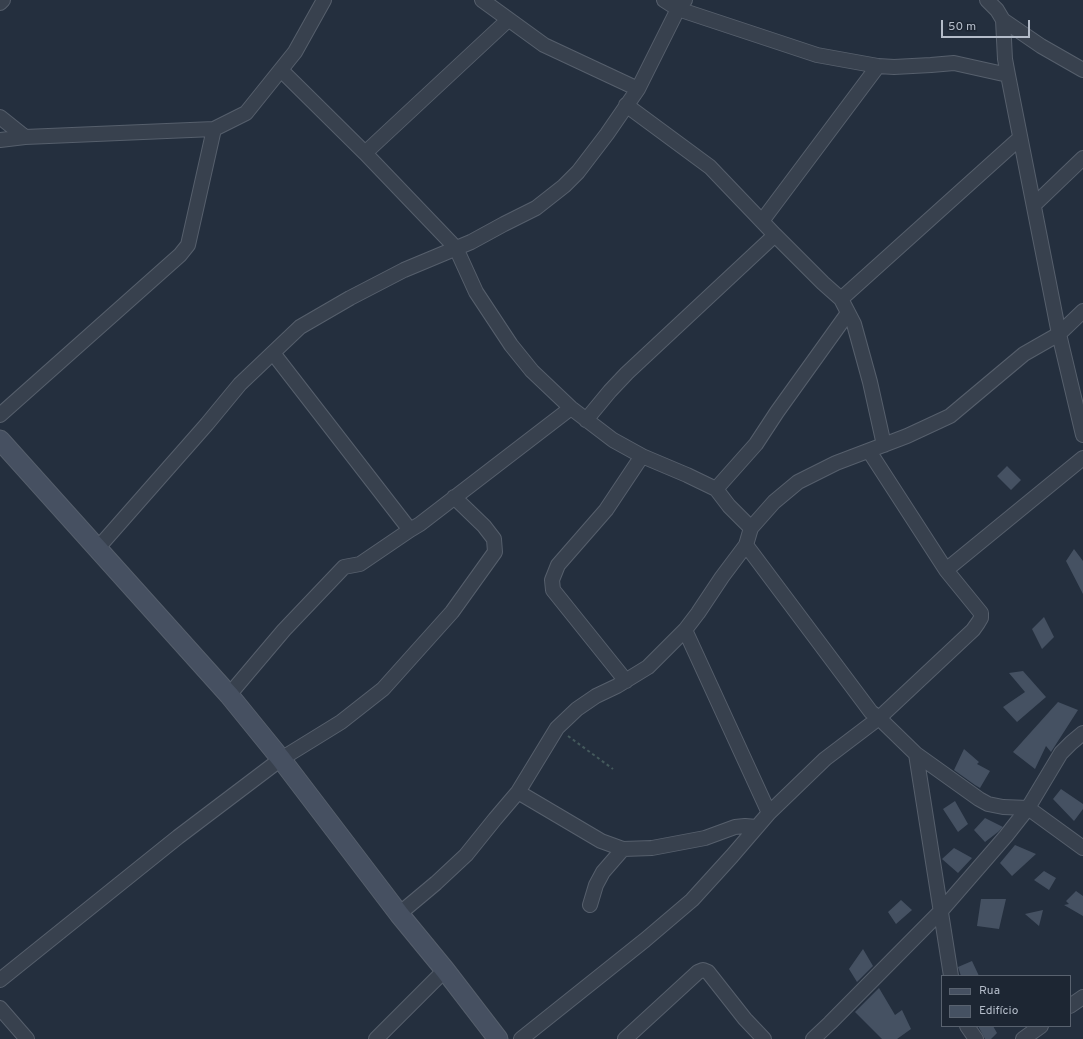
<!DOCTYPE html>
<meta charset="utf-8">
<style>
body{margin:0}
#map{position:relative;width:1083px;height:1039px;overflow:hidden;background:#242f3e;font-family:Overpass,sans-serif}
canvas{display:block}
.legend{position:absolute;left:941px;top:975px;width:130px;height:52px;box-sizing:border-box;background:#1d2633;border:1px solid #59626f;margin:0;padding:5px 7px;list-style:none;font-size:12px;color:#b4bcc9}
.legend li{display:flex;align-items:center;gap:8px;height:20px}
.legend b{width:20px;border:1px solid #59626f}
.scale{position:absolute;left:941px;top:20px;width:89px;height:18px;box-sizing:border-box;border:2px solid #b4bcc9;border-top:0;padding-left:5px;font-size:12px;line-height:14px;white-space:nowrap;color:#b4bcc9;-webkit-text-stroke:3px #1d2633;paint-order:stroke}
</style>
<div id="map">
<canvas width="1083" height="1039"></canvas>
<ul class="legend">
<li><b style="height:5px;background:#465061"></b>Rua</li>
<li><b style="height:11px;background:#455162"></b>Edifício</li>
</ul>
<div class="scale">50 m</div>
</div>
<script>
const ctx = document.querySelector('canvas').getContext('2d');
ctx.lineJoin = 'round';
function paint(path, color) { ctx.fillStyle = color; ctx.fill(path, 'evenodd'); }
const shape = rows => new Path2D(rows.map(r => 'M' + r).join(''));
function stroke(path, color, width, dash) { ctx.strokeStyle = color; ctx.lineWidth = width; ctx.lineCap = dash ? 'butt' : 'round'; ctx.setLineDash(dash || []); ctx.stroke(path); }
paint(shape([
 [1007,466,1021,480,1011,490,997,476],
 [1074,549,1083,561,1083,594,1066,561],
 [1044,617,1054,637,1042,649,1032,629],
 [1023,671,1046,697,1017,722,1003,707,1025,692,1009,673],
 [1058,702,1078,710,1051,752,1046,746,1035,769,1013,752],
 [964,749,979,762,977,764,990,771,980,788,975,785,954,770],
 [1061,789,1083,804,1083,809,1074,821,1053,799],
 [955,801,968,824,958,832,943,809],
 [985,818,1003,827,998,832,985,842,974,830],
 [1015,845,1036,854,1012,876,1000,863],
 [954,848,972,858,958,873,942,859],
 [1044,871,1056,878,1049,890,1034,880],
 [1076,891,1083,896,1083,916,1064,905,1069,904,1066,901],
 [981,899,1006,899,999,929,977,926],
 [901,900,912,910,896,924,888,912],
 [1043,910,1039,926,1025,914],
 [863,949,873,966,857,982,849,969],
 [972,961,979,976,961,976,958,967],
 [879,988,895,1015,902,1010,911,1029,897,1039,882,1039,855,1012],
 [978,1026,993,1026,997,1033,991,1039,985,1039]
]), '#455162');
const street = shape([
 [482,0,544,45,638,89],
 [664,0,678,9,817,55,878,66,894,67,931,65,954,63,1008,75],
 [987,0,997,10,1003,20,1041,46,1083,70],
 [0,3,3,0],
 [1003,20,1005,59,1008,75,1059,334,1083,435],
 [281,70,365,153,456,248,476,292,511,345,532,371,571,408,613,440,642,456,687,475,716,489,729,506,751,528],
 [626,105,710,167,775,235,823,283,841,299,854,324,870,382,884,445],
 [0,117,25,137],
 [0,140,25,137,214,129,246,113,295,52,324,0],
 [365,153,508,20],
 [1034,205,1083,158],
 [762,221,878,66],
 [841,299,1020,138],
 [273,353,410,530,420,524,571,408],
 [0,415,180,255,188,245,214,129],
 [586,420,610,391,627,373,775,235],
 [869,451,946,570],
 [716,489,756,444,777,412,848,313],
 [746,545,871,712,879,718,916,754,979,799,988,804,1003,807,1028,808,1083,848],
 [97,549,207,424,240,384,300,327,350,298,404,270,471,242,504,224,536,208,564,186,578,172,607,134,638,89,678,9,685,0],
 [685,630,769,813],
 [626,681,553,590,552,580,558,565,606,510,642,456],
 [229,695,284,630,344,567,360,564,410,530],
 [916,754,951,976],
 [518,792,601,841,623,849,652,848,705,838,735,827,745,826,757,827],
 [590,905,596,885,603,872,623,849],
 [399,914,436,883,466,855,495,819,518,792,557,728,577,709,596,696,617,686,648,667,685,630,698,613,722,577,746,545,751,528,774,502,798,482,836,463,907,436,950,416,1024,354,1059,334,1083,311],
 [0,980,178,837,281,759,341,722,383,689,452,612,495,552,494,539,484,526,454,497],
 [1070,1006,1083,997],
 [0,1008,27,1039],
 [967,1026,976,1039],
 [376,1039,445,970],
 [521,1039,645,940,692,900,732,856,769,813,825,759,879,718,973,630,978,623,981,618,981,613,946,570,1083,458],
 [625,1039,698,972,703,970,708,972,745,1019,764,1039],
 [813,1039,830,1023,940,912,1006,836,1028,808,1061,753,1071,743,1083,733],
 [1023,1039,1041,1026]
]);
const secondary = shape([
 [0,440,229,695,281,759,399,914,445,970,498,1039]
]);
stroke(street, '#565f6c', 16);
stroke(secondary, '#565f6c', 21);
stroke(shape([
 [568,736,613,769]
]), '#44595c', 2, [3, 3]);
stroke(street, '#38414e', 14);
stroke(secondary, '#465061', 19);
</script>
